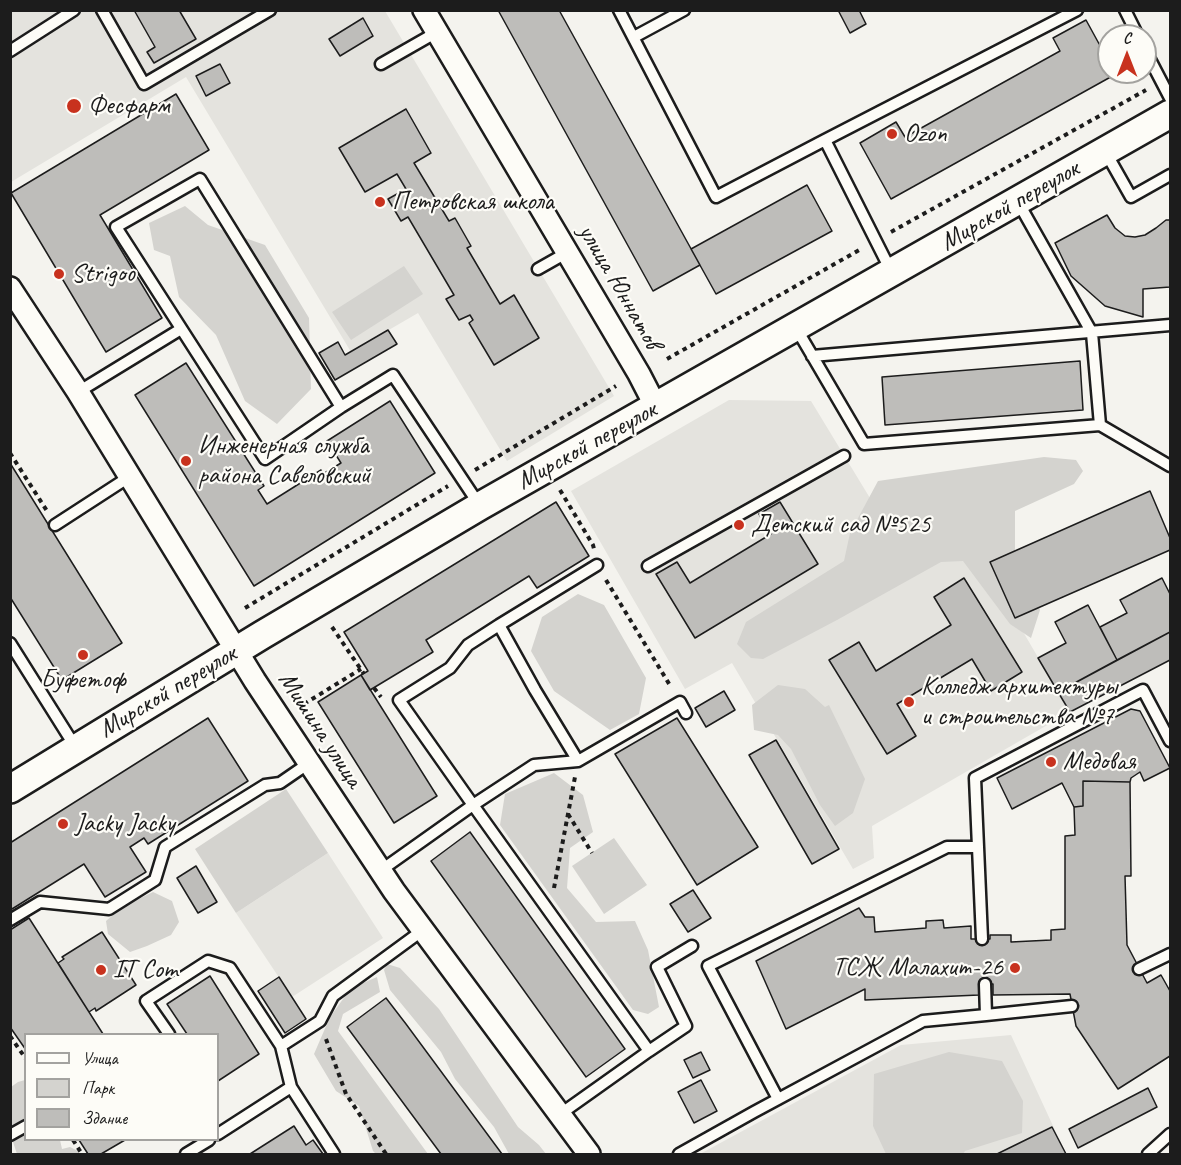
<!DOCTYPE html>
<meta charset="utf-8">
<style>
body{margin:0}
#map{position:relative;width:1181px;height:1165px;overflow:hidden;background:#f4f3ee;font-family:Caveat,sans-serif}
canvas{display:block}
.frame{position:absolute;inset:0;border:12px solid #1c1c1c;pointer-events:none}
.legend{position:absolute;left:24px;top:1033px;width:195px;height:108px;box-sizing:border-box;background:#fdfcf7;border:2px solid #a3a29f;margin:0;padding:8px 10px;list-style:none;font-size:18px;color:#1c1c1c}
.legend li{display:flex;align-items:center;gap:12px;height:30px}
.legend b{width:30px;border:2px solid #a3a29f}
.north{position:absolute;left:1097px;top:24px;width:60px;height:60px;box-sizing:border-box;background:#fdfcf7;border:2px solid #a3a29f;border-radius:50%;rotate:0deg;font-size:16px;font-weight:700;line-height:24px;text-align:center;color:#1c1c1c}
.north::after{content:'';display:block;margin:auto;width:21px;height:27px;background:#c8321e;clip-path:polygon(50% 0,100% 100%,50% 72%,0 100%)}
</style>
<div id="map">
<canvas width="1181" height="1165"></canvas>
<div class="frame"></div>
<ul class="legend">
<li><b style="height:8px;background:#fdfcf7"></b>Улица</li>
<li><b style="height:16px;background:#d4d3cf"></b>Парк</li>
<li><b style="height:16px;background:#bebdba"></b>Здание</li>
</ul>
<div class="north">С</div>
</div>
<script>
const ctx = document.querySelector('canvas').getContext('2d');
ctx.lineJoin = 'round';
function paint(path, color) { ctx.fillStyle = color; ctx.fill(path, 'evenodd'); }
const shape = rows => new Path2D(rows.map(r => 'M' + r).join(''));
function stroke(path, color, width, dash) { ctx.strokeStyle = color; ctx.lineWidth = width; ctx.lineCap = dash ? 'butt' : 'round'; ctx.setLineDash(dash || []); ctx.stroke(path); }
function drawText(font, color, halo, rows, align = 'center') {
  ctx.font = font + ' Caveat,sans-serif'; ctx.lineWidth = 4.5; ctx.setLineDash([]); ctx.textBaseline = 'middle'; ctx.strokeStyle = halo; ctx.fillStyle = color; for (const [text, x, y, turn = 0] of rows) {
    ctx.save(); ctx.translate(x, y); ctx.rotate((+turn || 0) * Math.PI / 180); ctx.textAlign = isNaN(turn) ? turn : align; if (halo) ctx.strokeText(text, 0, 0); ctx.fillText(text, 0, 0); ctx.restore();
  }
}
paint(shape([
 [10,11,385,11,614,396,507,461,418,313,351,352,186,77,11,182],
 [729,400,811,401,907,559,969,525,1015,618,1070,712,872,826,874,858,853,869,732,663,685,689,571,491],
 [328,853,383,938,292,997,236,913],
 [1011,1035,1066,1154,700,1154,901,1045]
]), '#e4e3de');
paint(shape([
 [185,206,208,225,265,245,309,318,311,389,277,424,245,401,216,335,179,297,170,256,154,250,149,223],
 [404,266,423,294,351,340,332,312],
 [1044,457,1076,460,1083,471,1074,484,1015,511,1015,551,1040,610,1031,638,1010,624,963,561,941,562,837,620,763,659,751,658,737,644,746,622,844,561,850,533,878,481],
 [578,594,604,605,646,678,639,714,610,730,554,691,531,651,542,617],
 [778,685,805,689,825,707,829,705,865,779,853,813,835,826,820,805,791,749,778,735,754,730,752,705],
 [554,773,583,795,593,832,570,848,567,888,596,922,635,921,648,950,659,1007,648,1014,633,1010,500,825,505,794],
 [286,789,328,853,236,913,195,849],
 [614,838,647,885,604,914,572,866],
 [153,892,172,901,179,922,171,935,147,946,130,952,108,934,106,921,122,907],
 [387,964,400,968,439,1009,518,1127,539,1145,546,1154,509,1154,494,1127,455,1079,441,1052,390,990,384,970],
 [377,977,380,992,343,1014,338,1031,428,1154,376,1154,373,1151,359,1106,336,1091,314,1054,330,1017,351,988],
 [949,1052,1002,1061,1023,1101,1022,1133,965,1151,963,1154,886,1154,873,1126,874,1074],
 [25,1080,26,1140,60,1140,62,1149,70,1147,78,1151,80,1154,17,1154,13,1142,18,1134,12,1126,11,1127,11,1087,18,1082]
]), '#d4d3cf');
const building = shape([
 [134,10,179,10,196,39,154,63,147,52,155,47,134,10],
 [498,10,559,10,700,265,653,291,498,10],
 [838,10,859,10,866,24,850,33,838,10],
 [363,18,373,36,340,56,329,39,363,18],
 [1086,20,1109,62,1109,72,1115,72,1116,74,891,199,860,143,896,122,905,137,1060,51,1053,38,1086,20],
 [220,64,230,83,206,96,196,76,220,64],
 [176,94,209,150,100,215,162,318,106,352,11,193,176,94],
 [406,109,431,153,414,163,449,221,455,218,471,246,467,248,500,304,514,295,539,338,494,365,469,323,473,320,470,315,459,320,446,299,454,295,408,217,401,221,388,199,406,189,397,174,365,192,339,148,406,109],
 [807,185,832,231,716,294,691,249,807,185],
 [1107,215,1115,228,1125,236,1135,237,1145,235,1156,228,1166,220,1170,220,1170,287,1143,289,1143,317,1105,306,1071,276,1055,243,1107,215],
 [388,330,397,344,335,380,319,353,338,342,345,355,388,330],
 [1080,361,1083,410,885,425,882,377,1080,361],
 [186,363,264,486,258,490,267,504,321,470,323,474,341,463,327,441,390,401,435,473,254,586,135,395,186,363],
 [10,463,122,643,62,680,10,597,10,463],
 [1150,491,1170,538,1170,550,1015,618,990,562,1150,491],
 [556,502,589,556,537,588,529,576,426,640,433,652,370,690,361,675,368,671,344,632,556,502],
 [780,502,818,564,695,638,656,574,677,562,690,583,771,534,759,514,780,502],
 [964,578,1022,672,991,691,972,659,897,704,916,736,887,754,829,660,859,642,876,671,951,625,934,597,964,578],
 [1162,578,1170,594,1170,632,1117,660,1100,627,1127,613,1120,600,1162,578],
 [1088,605,1117,660,1058,692,1038,658,1066,643,1055,622,1088,605],
 [1170,632,1170,660,1070,712,1058,692,1170,632],
 [361,675,437,796,394,823,318,702,361,675],
 [724,691,735,710,706,727,695,708,724,691],
 [1131,709,1140,711,1170,768,1144,781,1140,772,1131,778,1130,782,1083,781,1083,806,1074,807,1062,783,1012,809,997,778,1131,709],
 [208,718,248,781,148,844,144,838,130,847,146,872,105,897,84,864,12,909,10,906,10,843,208,718],
 [677,718,758,847,697,885,615,754,677,718],
 [776,740,839,849,812,864,749,755,776,740],
 [1083,781,1130,782,1131,876,1125,876,1127,945,1147,983,1161,975,1170,991,1170,1056,1118,1089,1076,1026,1070,994,993,995,993,984,979,984,979,995,865,1000,865,989,786,1029,756,961,859,908,865,917,874,917,875,932,926,928,926,921,943,920,944,928,971,926,971,939,990,939,990,935,1011,935,1011,942,1051,940,1051,930,1065,929,1065,836,1075,835,1074,807,1083,806,1083,781],
 [470,832,625,1049,586,1077,431,861,470,832],
 [196,866,217,902,198,913,177,878,196,866],
 [693,890,711,918,688,932,670,904,693,890],
 [29,918,89,1012,103,1034,26,1034,26,1050,10,1027,10,930,29,918],
 [102,932,136,985,96,1011,95,1008,89,1012,58,963,64,959,62,957,102,932],
 [210,976,259,1054,218,1081,218,1034,187,1034,167,1004,210,976],
 [279,977,306,1019,285,1033,258,991,279,977],
 [386,998,406,1024,502,1154,441,1154,347,1027,386,998],
 [701,1052,710,1070,693,1078,684,1060,701,1052],
 [701,1080,717,1111,694,1123,678,1092,701,1080],
 [1148,1088,1157,1107,1078,1148,1069,1129,1148,1088],
 [294,1126,306,1145,313,1140,323,1154,250,1154,294,1126],
 [1052,1127,1066,1154,997,1154,1052,1127],
 [79,1140,125,1140,101,1154,88,1154,79,1140]
]);
paint(building, '#bebdba');
stroke(building, '#1c1c1c', 1.5);
const service = shape([
 [102,10,144,84,270,10],
 [619,10,716,197,825,140,892,273],
 [1125,10,1138,36],
 [634,37,684,10],
 [1145,50,1170,98],
 [10,51,74,10],
 [381,64,437,32],
 [825,140,1077,10],
 [1105,151,1131,197,1170,175],
 [1018,202,1092,333,1100,425],
 [538,269,568,252],
 [796,328,864,444,1100,425,1170,466],
 [812,356,1170,325],
 [78,392,181,329],
 [341,407,265,459,116,227,200,179,341,407,393,375,480,506],
 [55,525,129,477],
 [597,565,499,625,468,645,450,668,399,700,473,805,534,765,578,761,680,702,686,713],
 [648,566,844,456],
 [499,625,535,690,578,761],
 [10,643,76,748],
 [978,847,975,778,1143,690,1170,741],
 [380,871,473,805,649,1051,559,1115],
 [10,920,40,902,109,909,155,880,165,847,265,785,280,783,309,763],
 [1139,969,1170,954],
 [986,1015,1072,1006],
 [169,1034,146,1001,208,961,230,968,281,1046,291,1087],
 [281,1046,320,1021,333,996,423,930],
 [649,1051,686,1026,657,967,692,946],
 [778,1099,708,966,947,847,978,847,982,939],
 [218,1134,291,1087,334,1154],
 [10,1135,26,1126],
 [186,1154,209,1140],
 [679,1154,754,1112,923,1021,986,1015,985,984],
 [1148,1154,1170,1134]
]);
const minor = shape([
 [424,10,639,374,656,407],
 [10,288,78,392,255,681,394,891,589,1154]
]);
const tertiary = shape([
 [10,789,262,635,480,506,1170,114]
]);
stroke(service, '#1c1c1c', 15);
stroke(minor, '#1c1c1c', 26);
stroke(tertiary, '#1c1c1c', 32);
stroke(shape([
 [891,232,1146,90],
 [667,359,861,249],
 [10,453,47,511],
 [475,470,616,386],
 [560,490,593,545,594,549],
 [606,580,671,687],
 [245,608,448,486],
 [332,627,364,674],
 [374,688,381,697],
 [304,704,361,669],
 [568,814,592,853],
 [554,888,575,777],
 [10,1036,26,1059],
 [326,1039,346,1094,386,1154],
 [73,1140,82,1154]
]), '#1c1c1c', 4, [4.5, 4.5]);
stroke(service, '#fdfcf7', 10);
stroke(minor, '#fdfcf7', 21);
stroke(tertiary, '#fdfcf7', 27);
for (const [x, y, r, color] of [
 [74,106,8,"#c8321e"],
 [892,134,6,"#c8321e"],
 [380,202,6,"#c8321e"],
 [59,274,6,"#c8321e"],
 [186,461,6,"#c8321e"],
 [739,525,6,"#c8321e"],
 [83,655,6,"#c8321e"],
 [909,702,6,"#c8321e"],
 [1051,762,6,"#c8321e"],
 [63,824,6,"#c8321e"],
 [1015,968,6,"#c8321e"],
 [101,970,6,"#c8321e"]
]) { const dot = new Path2D(); dot.arc(x, y, r, 0, 2 * Math.PI); ctx.fillStyle = color; ctx.fill(dot); stroke(dot, '#fdfcf7', 2); }
drawText('26px', '#1c1c1c', '#fdfcf7', [
 ["Фесфарм",88,106],
 ["Ozon",904,134],
 ["Петровская школа",392,202],
 ["Strigoo",71,274],
 ["Инженерная служба",198,446],
 ["района Савеловский",198,476],
 ["Детский сад №525",751,525],
 ["Буфетоф",83,680,"center"],
 ["Колледж архитектуры",921,687],
 ["и строительства №7",921,717],
 ["Медовая",1063,762],
 ["Jacky Jacky",75,824],
 ["ТСЖ Малахит-26",1003,968,"right"],
 ["IT Com",113,970]
], 'left');
drawText('26px', '#1c1c1c', '#fdfcf7', [
 ["Мирской переулок",1010,206,-30],
 ["улица Юннатов",619,287,60],
 ["Мирской переулок",587,446,-29],
 ["Мирской переулок",168,692,-31],
 ["Мишина улица",320,730,57]
]);
</script>
